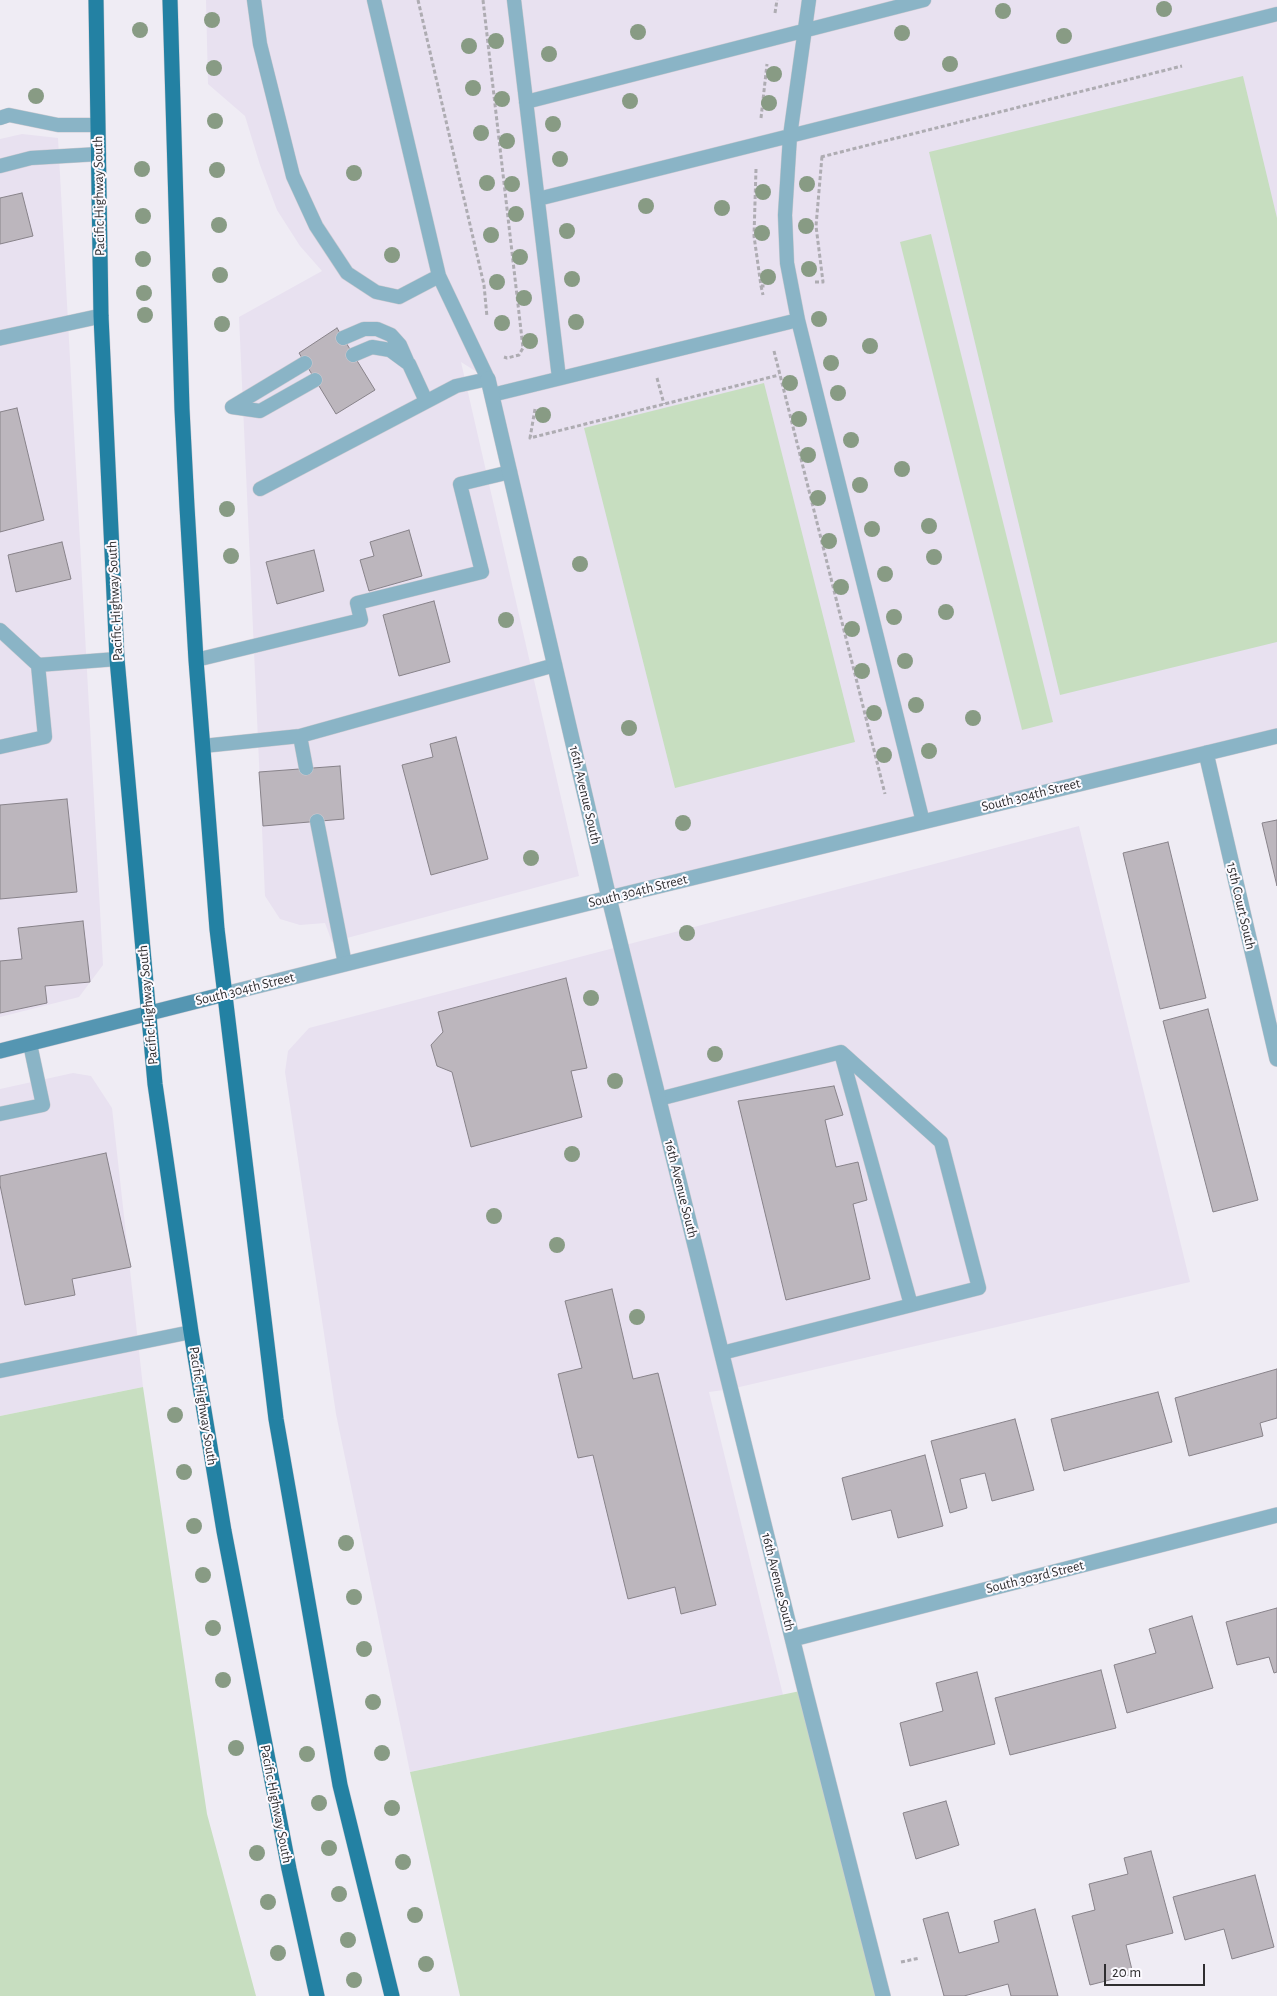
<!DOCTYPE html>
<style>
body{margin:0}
#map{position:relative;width:1277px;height:1996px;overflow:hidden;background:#efecf4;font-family:"Alegreya Sans",sans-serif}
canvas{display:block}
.scale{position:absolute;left:1104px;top:1964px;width:101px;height:22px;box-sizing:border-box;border:2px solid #2f2e30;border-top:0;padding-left:6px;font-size:15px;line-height:18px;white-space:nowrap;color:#2f2e30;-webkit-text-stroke:4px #fcfaff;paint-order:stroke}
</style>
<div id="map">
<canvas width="1277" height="1996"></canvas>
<div class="scale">20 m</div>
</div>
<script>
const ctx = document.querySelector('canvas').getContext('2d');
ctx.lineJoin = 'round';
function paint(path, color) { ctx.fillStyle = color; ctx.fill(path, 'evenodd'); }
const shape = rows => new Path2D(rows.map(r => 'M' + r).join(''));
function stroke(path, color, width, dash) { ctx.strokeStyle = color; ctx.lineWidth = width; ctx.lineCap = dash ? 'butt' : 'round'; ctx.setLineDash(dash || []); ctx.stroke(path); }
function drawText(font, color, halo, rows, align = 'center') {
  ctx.font = font + ' "Alegreya Sans",sans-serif'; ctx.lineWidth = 4; ctx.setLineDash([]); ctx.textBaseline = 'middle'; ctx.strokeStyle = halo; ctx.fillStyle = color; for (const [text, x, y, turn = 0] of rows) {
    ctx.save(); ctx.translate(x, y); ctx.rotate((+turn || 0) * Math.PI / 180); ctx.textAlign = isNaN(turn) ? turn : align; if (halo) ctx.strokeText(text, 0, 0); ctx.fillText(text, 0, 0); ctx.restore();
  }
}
paint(shape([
 [206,0,1277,0,1277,736,609,898,488,379,461,362,579,876,332,942,325,923,300,925,280,919,265,896,239,317,322,271,300,246,277,210,260,165,245,116,208,84],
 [22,134,58,138,103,965,79,997,0,1017,0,139],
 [1079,826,1190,1282,731,1389,709,1392,783,1695,410,1772,336,1414,285,1072,288,1051,309,1028],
 [73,1073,91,1076,112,1108,143,1387,0,1416,0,1089]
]), '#e8e1f0');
paint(shape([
 [1243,76,1277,218,1277,642,1060,695,929,152],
 [931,234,1053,722,1022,730,900,242],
 [764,383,855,742,675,788,584,428],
 [143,1387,207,1814,256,1996,0,1996,0,1416],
 [805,1690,883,1996,460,1996,410,1772]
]), '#c7dec0');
const building = shape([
 [22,193,33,236,0,244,0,198,22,193],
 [337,328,375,390,336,414,299,353,337,328],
 [17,408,44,520,0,532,0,412,17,408],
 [409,530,422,576,369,591,360,560,374,556,370,542,409,530],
 [62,542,71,579,16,592,8,555,62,542],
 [314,550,324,591,277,604,266,562,314,550],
 [434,601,450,662,399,676,383,615,434,601],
 [456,737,488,859,431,875,402,765,433,757,430,744,456,737],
 [340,766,344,819,263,826,259,772,340,766],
 [67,799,77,892,0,899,0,805,67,799],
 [1277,820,1277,886,1262,823,1277,820],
 [1168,842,1206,998,1160,1009,1123,853,1168,842],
 [83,921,90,982,45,986,47,1003,0,1013,0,961,22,959,18,928,83,921],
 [566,978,587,1068,571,1071,582,1117,471,1147,452,1072,437,1066,431,1045,443,1032,438,1012,566,978],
 [1208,1009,1258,1200,1213,1212,1163,1021,1208,1009],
 [834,1086,843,1115,825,1120,836,1167,858,1162,867,1200,853,1204,870,1279,786,1300,738,1101,834,1086],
 [106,1153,131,1267,72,1279,75,1295,25,1305,0,1185,0,1176,106,1153],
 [612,1289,633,1379,658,1373,716,1605,681,1614,675,1587,628,1599,593,1455,578,1458,558,1374,582,1368,565,1301,612,1289],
 [1277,1369,1277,1418,1260,1423,1263,1436,1189,1456,1175,1398,1277,1369],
 [1158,1392,1172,1442,1064,1471,1051,1419,1158,1392],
 [1015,1419,1034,1490,992,1501,985,1473,960,1479,967,1508,950,1513,931,1441,1015,1419],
 [925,1455,943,1526,898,1538,891,1510,852,1520,842,1478,925,1455],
 [1277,1608,1277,1672,1274,1673,1269,1657,1237,1665,1226,1622,1277,1608],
 [1192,1616,1213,1688,1127,1713,1114,1665,1156,1653,1149,1629,1192,1616],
 [1101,1670,1116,1728,1010,1755,995,1698,1101,1670],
 [977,1672,995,1744,910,1766,900,1723,943,1711,936,1683,977,1672],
 [946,1801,959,1845,916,1859,903,1813,946,1801],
 [1151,1851,1173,1933,1126,1945,1133,1974,1090,1985,1072,1916,1095,1910,1089,1884,1128,1874,1124,1858,1151,1851],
 [1255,1875,1274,1947,1232,1959,1224,1929,1185,1940,1173,1897,1255,1875],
 [1035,1909,1058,1996,1011,1996,1008,1984,964,1996,944,1996,923,1919,948,1912,959,1953,999,1942,994,1921,1035,1909]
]);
paint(building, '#bcb6bd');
stroke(building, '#88838a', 1);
const lane = shape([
 [254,0,260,44,293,176,316,226,347,273,376,292,399,297,439,276],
 [514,0,559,378],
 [526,102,924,0],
 [0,118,9,115,58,125,98,125],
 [0,166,31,158,99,154],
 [538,199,1277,14],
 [798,320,787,263,785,215,790,136,809,0],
 [343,338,364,329,377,329,391,335,400,345,407,361],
 [353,355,372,347,390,350,409,364,426,401],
 [492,395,798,320,923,822],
 [232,407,260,411,315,380],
 [232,407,305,363],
 [260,489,456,386,488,379,439,276,374,0],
 [0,630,38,665],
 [196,660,361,620,357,603,482,572,460,484,510,472],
 [300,736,555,665],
 [203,746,300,736,306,768],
 [0,747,45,737,38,665,117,659],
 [317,821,345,964],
 [841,1053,911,1305],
 [659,1099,841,1052,941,1142,979,1288,722,1353],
 [0,1114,43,1105,30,1044],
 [0,1371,191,1332]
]);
const street = shape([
 [0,338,101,316],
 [488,379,609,898,805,1690,883,1996],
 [1206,753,1277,1059],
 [225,994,609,898,1277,736],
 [793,1639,1277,1515]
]);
const secondary = shape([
 [0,1051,225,994]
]);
const primary = shape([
 [96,0,101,316,117,659,155,1084,191,1332,224,1531,289,1869,317,1996],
 [170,0,182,409,187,507,196,660,217,929,276,1419,340,1785,392,1996]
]);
stroke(lane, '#cccad1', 15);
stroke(street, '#cccad1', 16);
stroke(secondary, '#cccad1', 16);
stroke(primary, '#cccad1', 16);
stroke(shape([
 [418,0,484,285,487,317],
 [483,0,523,348,519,355,507,358,504,357],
 [775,13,777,0],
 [761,118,767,64],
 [821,157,1182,66],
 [756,169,754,236,761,286,767,286],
 [815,282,823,282,816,226,822,156],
 [761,286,763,295],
 [774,351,885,794],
 [657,378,664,404],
 [535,409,530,438,779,375],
 [901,1962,920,1958]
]), '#aeacb2', 3, [4, 2.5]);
stroke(lane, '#8ab4c6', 14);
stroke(street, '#8ab4c6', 15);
stroke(secondary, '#5596b2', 15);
stroke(primary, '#2381a3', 15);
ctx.fillStyle = '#889b84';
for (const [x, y] of [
 [1164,9],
 [1003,11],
 [212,20],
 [140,30],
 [638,32],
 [902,33],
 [1064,36],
 [496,41],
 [469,46],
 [549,54],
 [950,64],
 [214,68],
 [774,74],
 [473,88],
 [36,96],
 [502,99],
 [630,101],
 [769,103],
 [215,121],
 [553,124],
 [481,133],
 [507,141],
 [560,159],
 [142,169],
 [217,170],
 [354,173],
 [487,183],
 [512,184],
 [807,184],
 [763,192],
 [646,206],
 [722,208],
 [516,214],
 [143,216],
 [219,225],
 [806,226],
 [567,231],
 [762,233],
 [491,235],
 [392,255],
 [520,257],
 [143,259],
 [809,269],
 [220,275],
 [768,277],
 [572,279],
 [497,282],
 [144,293],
 [524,298],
 [145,315],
 [819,319],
 [576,322],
 [502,323],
 [222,324],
 [530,341],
 [870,346],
 [831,363],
 [790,383],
 [838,393],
 [543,415],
 [799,419],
 [851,440],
 [808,455],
 [902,469],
 [860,485],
 [818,498],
 [227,509],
 [929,526],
 [872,529],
 [829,541],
 [231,556],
 [934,557],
 [580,564],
 [885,574],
 [841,587],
 [946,612],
 [894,617],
 [506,620],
 [852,629],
 [905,661],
 [862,671],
 [916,705],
 [874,713],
 [973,718],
 [629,728],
 [929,751],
 [884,755],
 [683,823],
 [531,858],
 [687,933],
 [591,998],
 [715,1054],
 [615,1081],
 [572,1154],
 [494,1216],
 [557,1245],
 [637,1317],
 [175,1415],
 [184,1472],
 [194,1526],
 [346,1543],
 [203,1575],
 [354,1597],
 [213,1628],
 [364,1649],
 [223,1680],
 [373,1702],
 [236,1748],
 [382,1753],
 [307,1754],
 [319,1803],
 [392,1808],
 [329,1848],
 [257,1853],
 [403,1862],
 [339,1894],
 [268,1902],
 [415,1915],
 [348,1940],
 [278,1953],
 [426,1964],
 [354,1980]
]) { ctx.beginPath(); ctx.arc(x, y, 8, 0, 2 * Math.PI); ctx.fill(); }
drawText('14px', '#2f2e30', '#fcfaff', [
 ["Pacific Highway South",99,196,-91],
 ["Pacific Highway South",115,601,-93],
 ["16th Avenue South",585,795,77],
 ["South 304th Street",1031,795,-14],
 ["South 304th Street",638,891,-14],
 ["15th Court South",1241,906,77],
 ["South 304th Street",245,989,-14],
 ["Pacific Highway South",148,1005,-95],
 ["16th Avenue South",681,1189,76],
 ["Pacific Highway South",203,1406,81],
 ["South 303rd Street",1035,1577,-14],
 ["16th Avenue South",778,1582,76],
 ["Pacific Highway South",276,1804,79]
]);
</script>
